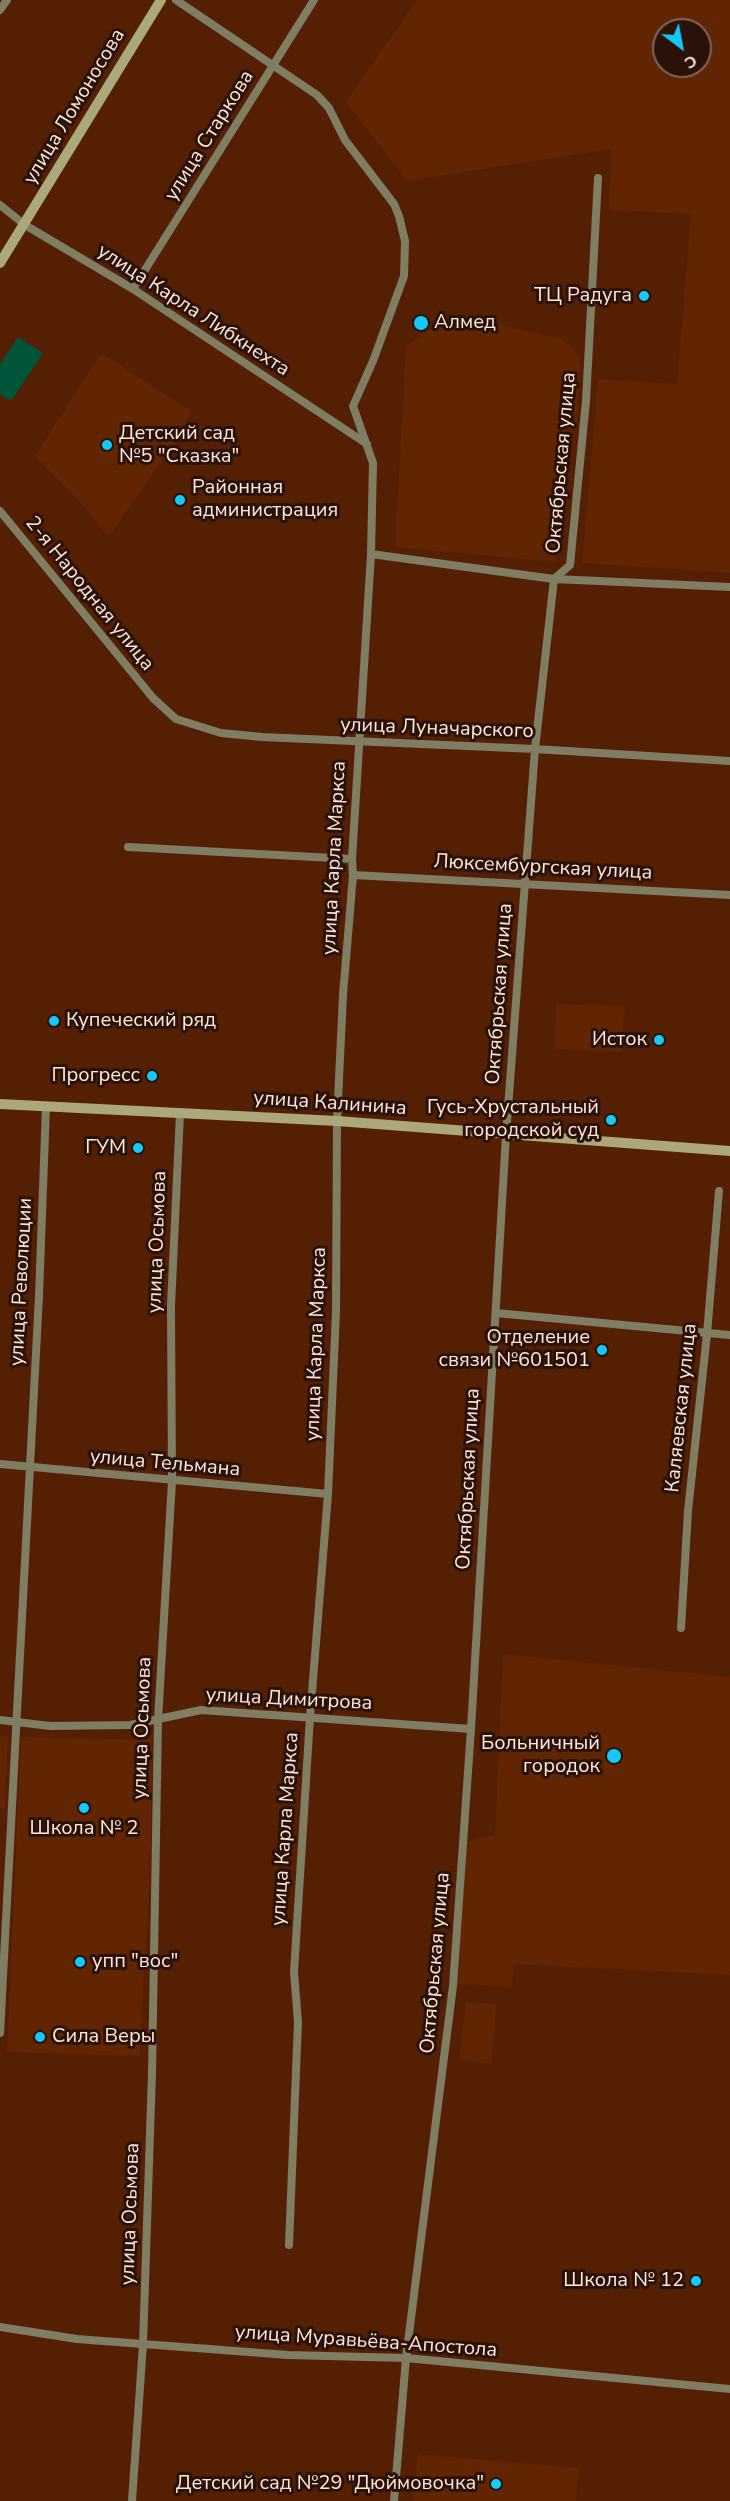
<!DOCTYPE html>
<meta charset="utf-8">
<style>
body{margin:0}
#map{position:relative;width:730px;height:2501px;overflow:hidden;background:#551f03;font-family:"Nunito Sans",sans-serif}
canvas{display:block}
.north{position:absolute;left:652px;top:18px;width:60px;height:60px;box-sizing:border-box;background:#2a1208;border:2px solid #7e675e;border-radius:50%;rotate:148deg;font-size:16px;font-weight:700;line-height:24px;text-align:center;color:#fde7de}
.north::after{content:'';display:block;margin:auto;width:21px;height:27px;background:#14cafb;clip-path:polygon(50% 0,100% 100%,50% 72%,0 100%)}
</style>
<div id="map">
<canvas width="730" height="2501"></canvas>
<div class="north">С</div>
</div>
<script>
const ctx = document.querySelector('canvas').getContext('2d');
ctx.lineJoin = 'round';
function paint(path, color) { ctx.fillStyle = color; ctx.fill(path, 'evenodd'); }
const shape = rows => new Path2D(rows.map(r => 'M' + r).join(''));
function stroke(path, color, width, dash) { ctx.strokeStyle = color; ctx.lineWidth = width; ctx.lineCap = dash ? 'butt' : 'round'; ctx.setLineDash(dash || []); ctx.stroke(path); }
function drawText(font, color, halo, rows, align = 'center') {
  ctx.font = font + ' "Nunito Sans",sans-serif'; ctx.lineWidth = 6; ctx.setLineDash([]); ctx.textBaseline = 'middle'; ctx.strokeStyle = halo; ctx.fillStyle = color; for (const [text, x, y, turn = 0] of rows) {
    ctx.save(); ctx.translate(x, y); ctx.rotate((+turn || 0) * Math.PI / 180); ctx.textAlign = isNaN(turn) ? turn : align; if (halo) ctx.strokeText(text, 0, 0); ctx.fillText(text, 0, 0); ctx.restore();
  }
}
paint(shape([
 [417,0,730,0,730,573,582,563,598,379,677,384,691,214,609,210,611,149,407,181,346,102],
 [664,30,700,30,700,66,664,66],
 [454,314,562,339,580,355,576,429,567,429,560,529,556,529,555,562,395,547,406,346],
 [101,353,191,411,180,434,109,537,79,501,35,456],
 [556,1004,625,1006,621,1052,554,1049],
 [503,1654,730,1677,730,1975,514,1964,512,1987,458,1984,466,1842,495,1835],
 [0,1736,8,1736,5,1808,0,1808],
 [21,1737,152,1740,150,1880,139,2056,7,2052],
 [466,2002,496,2004,492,2064,459,2060],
 [418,2454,579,2468,576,2501,413,2501]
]), '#622504');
paint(shape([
 [18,337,43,353,11,401,0,394,0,364]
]), '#005439');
stroke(shape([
 [176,0,317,95,329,108,345,140,394,204,399,216,405,241,404,276,373,361,353,406,373,463,371,554,352,859,353,875,343,995,337,1121,336,1312,328,1494,310,1717,294,1972,298,2022,289,2245],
 [0,10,7,0],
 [0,205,25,225,133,289,367,444],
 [133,289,314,0],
 [0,511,153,698,176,719,221,733,262,737,535,749,730,761],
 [371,554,554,579,730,587],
 [128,847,352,859],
 [353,875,730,895],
 [496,1313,730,1335],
 [0,1464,328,1494],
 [681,1628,688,1511,707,1334,719,1191],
 [0,1720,50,1726,130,1725,201,1710,471,1729],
 [0,2033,39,1296,46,1107],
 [0,2327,77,2339,288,2355,406,2358,730,2389],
 [132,2501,143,2344,152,2073,158,1720,172,1481,171,1306,180,1113],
 [394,2501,406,2358,453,1986,471,1729,506,1135,535,749,554,579,570,565,586,401,598,178]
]), '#7f7d62', 8);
stroke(shape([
 [0,263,161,0],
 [0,1104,337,1121,730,1151]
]), '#aba87c', 10);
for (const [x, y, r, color] of [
 [644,296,6,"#14cafb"],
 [421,323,8,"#14cafb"],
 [107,445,6,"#14cafb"],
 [180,500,6,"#14cafb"],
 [54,1021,6,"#14cafb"],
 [659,1040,6,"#14cafb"],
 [152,1076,6,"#14cafb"],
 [611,1120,6,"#14cafb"],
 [138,1148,6,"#14cafb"],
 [602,1350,6,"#14cafb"],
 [614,1756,8,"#14cafb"],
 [84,1808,6,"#14cafb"],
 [80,1962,6,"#14cafb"],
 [40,2037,6,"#14cafb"],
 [696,2281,6,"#14cafb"],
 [496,2484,6,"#14cafb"]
]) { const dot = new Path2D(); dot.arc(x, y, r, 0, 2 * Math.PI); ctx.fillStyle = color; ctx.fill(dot); stroke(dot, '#2a1208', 2); }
drawText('20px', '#fde7de', '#2a1208', [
 ["улица Ломоносова",75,107,-59],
 ["улица Старкова",210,136,-58],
 ["улица Карла Либкнехта",193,311,33],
 ["Октябрьская улица",562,463,-85],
 ["2-я Народная улица",89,594,51],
 ["улица Луначарского",437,729,2],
 ["улица Карла Маркса",335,858,-87],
 ["Люксембургская улица",543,868,3],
 ["Октябрьская улица",500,994,-86],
 ["улица Калинина",330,1104,4],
 ["улица Осьмова",158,1242,-88],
 ["улица Революции",22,1282,-87],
 ["улица Карла Маркса",317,1344,-88],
 ["Каляевская улица",682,1408,-84],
 ["улица Тельмана",165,1464,5],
 ["Октябрьская улица",469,1479,-87],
 ["улица Димитрова",289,1700,3],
 ["улица Осьмова",143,1728,-88],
 ["улица Карла Маркса",286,1829,-86],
 ["Октябрьская улица",436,1963,-85],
 ["улица Осьмова",131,2214,-88],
 ["улица Муравьёва-Апостола",366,2342,4]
]);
drawText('20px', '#fde7de', '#2a1208', [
 ["ТЦ Радуга",632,296],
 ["Алмед",434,323,"left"],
 ["Детский сад",119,434,"left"],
 ["№5 \"Сказка\"",119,457,"left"],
 ["Районная",192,488,"left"],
 ["администрация",192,511,"left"],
 ["Купеческий ряд",66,1021,"left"],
 ["Исток",647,1040],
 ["Прогресс",140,1076],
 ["Гусь-Хрустальный",599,1108],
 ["городской суд",599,1131],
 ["ГУМ",126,1148],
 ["Отделение",590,1338],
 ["связи №601501",590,1361],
 ["Больничный",600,1744],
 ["городок",600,1767],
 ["Школа № 2",84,1829,"center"],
 ["упп \"вос\"",92,1962,"left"],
 ["Сила Веры",52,2037,"left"],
 ["Школа № 12",684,2281],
 ["Детский сад №29 \"Дюймовочка\"",484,2484]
], 'right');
</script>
